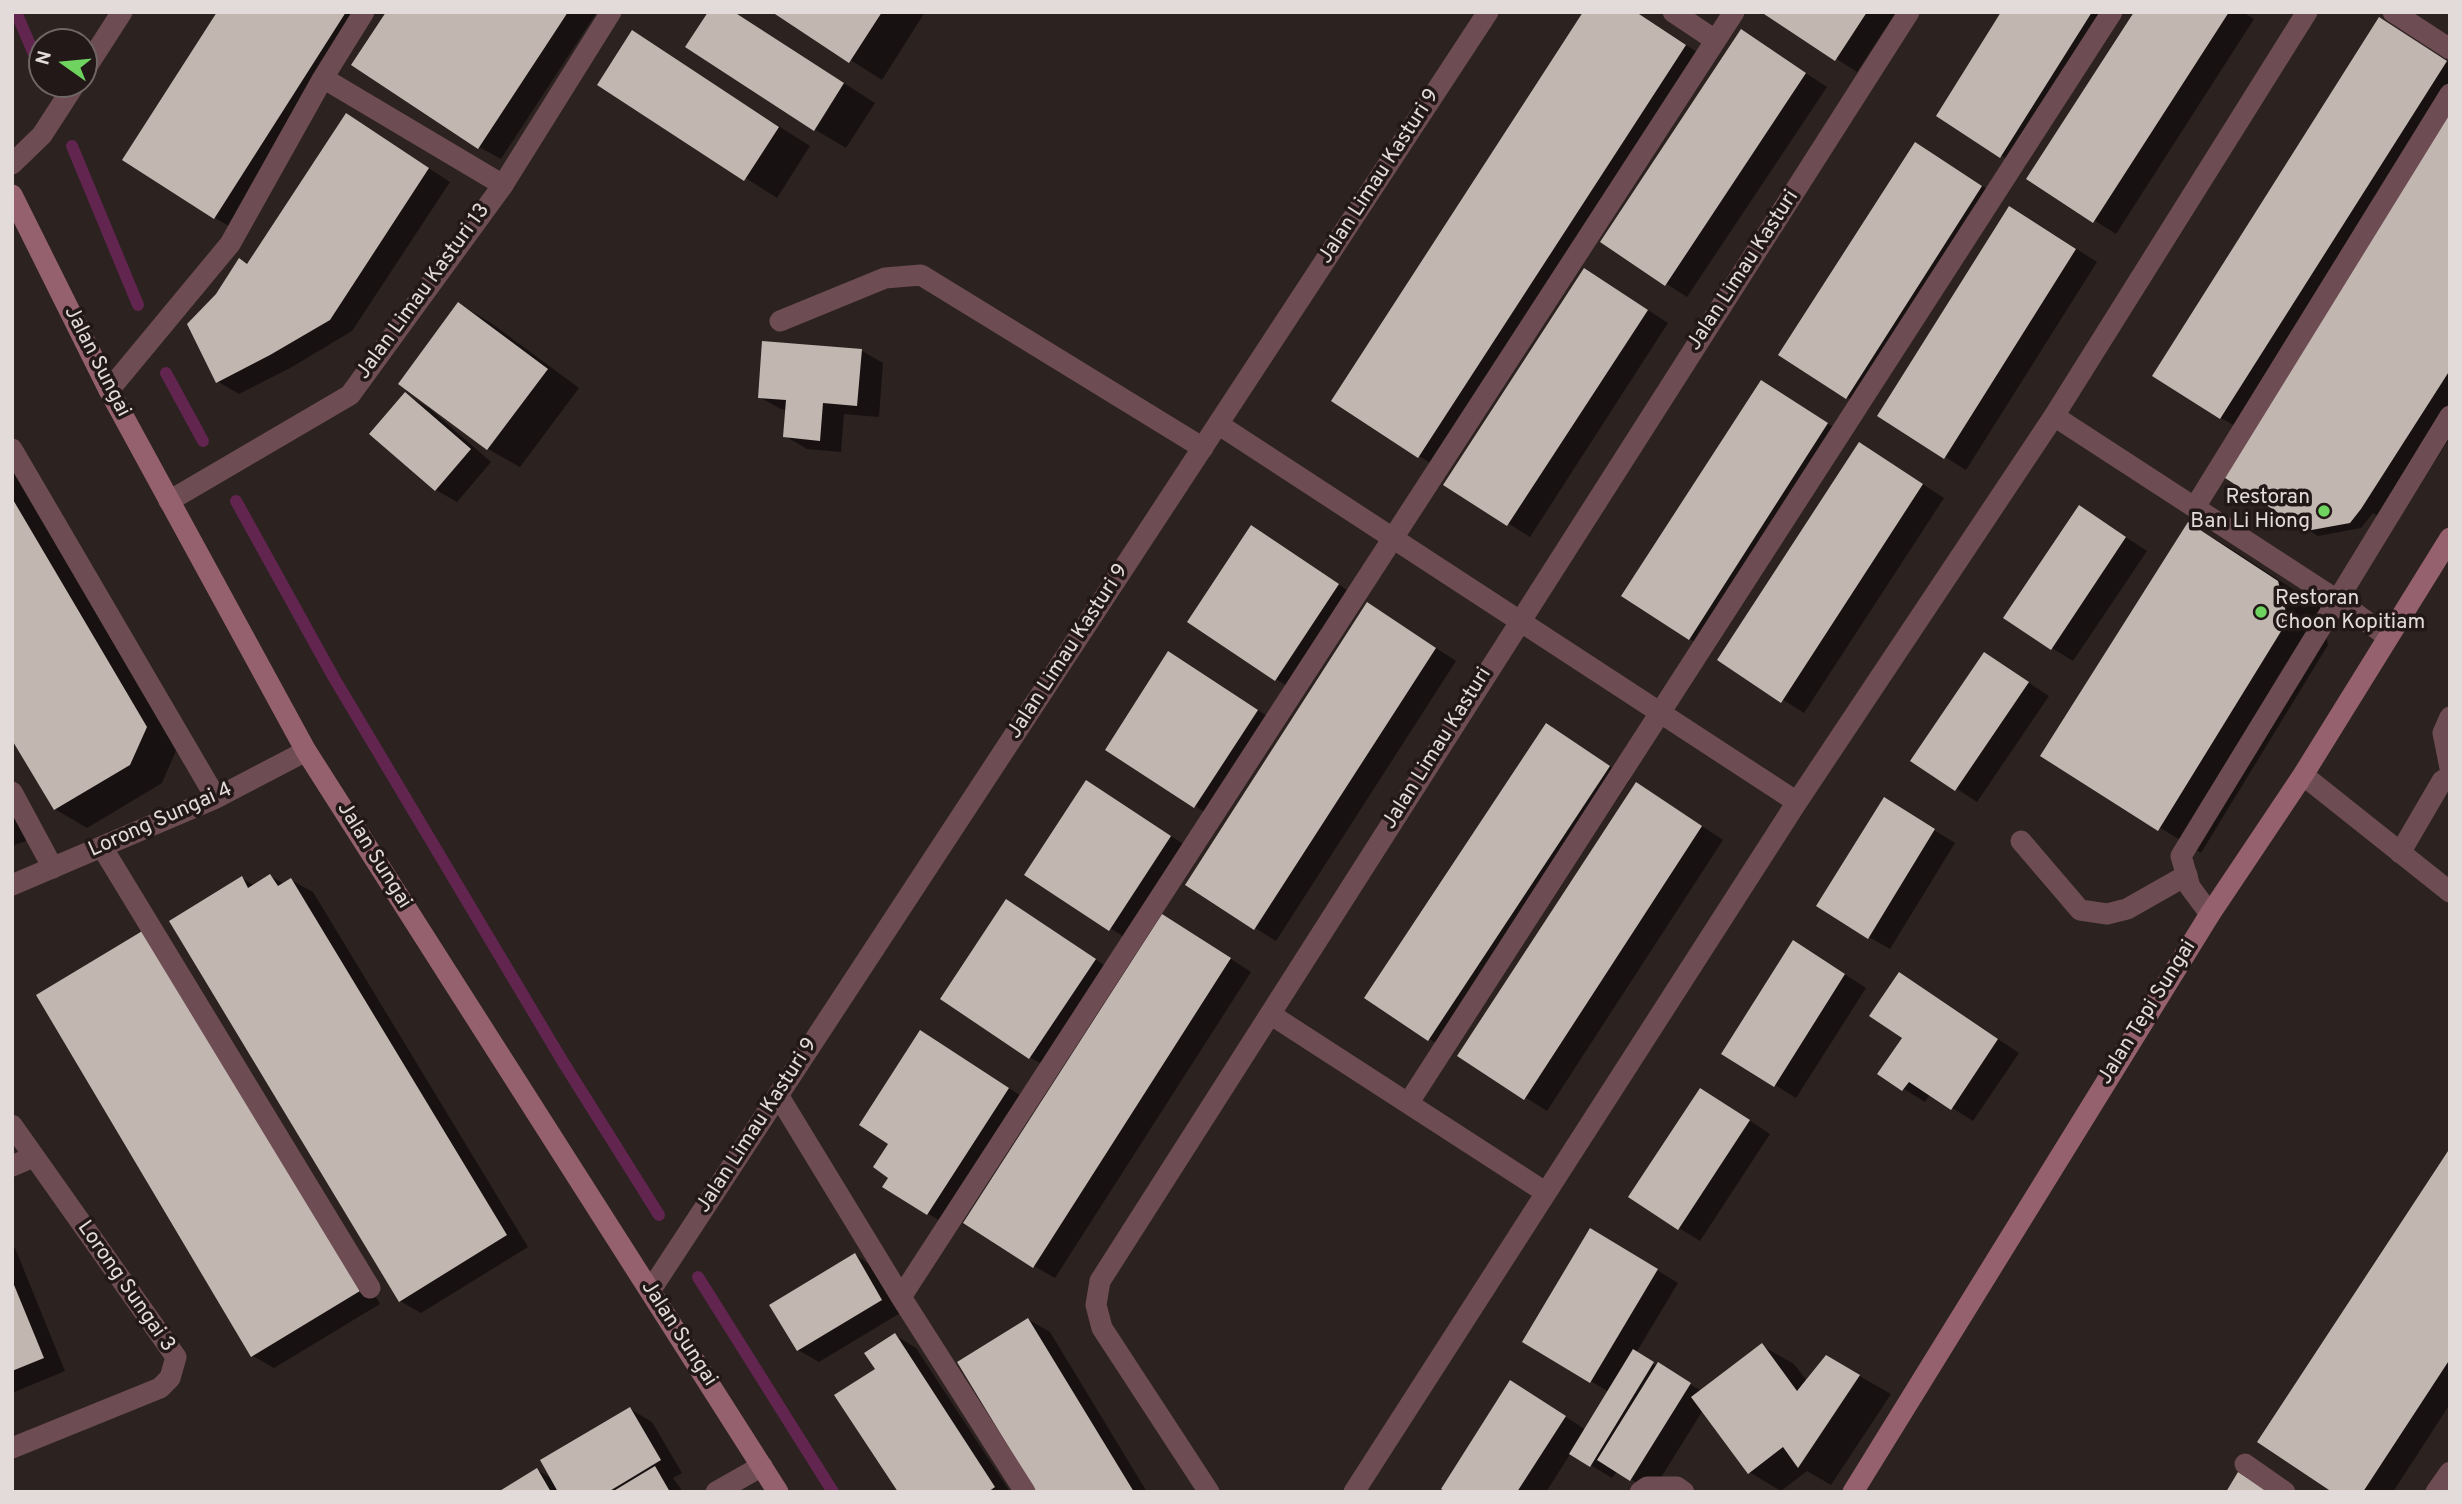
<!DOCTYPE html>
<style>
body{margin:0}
#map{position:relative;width:2462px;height:1504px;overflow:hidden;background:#2c2220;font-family:Overpass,sans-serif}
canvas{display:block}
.frame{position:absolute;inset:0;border:14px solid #e2dbda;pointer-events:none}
.north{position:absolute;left:28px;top:28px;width:70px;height:70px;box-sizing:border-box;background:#221817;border:2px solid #6f6665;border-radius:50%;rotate:285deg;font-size:19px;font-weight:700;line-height:28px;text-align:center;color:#e2dbda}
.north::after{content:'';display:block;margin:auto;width:24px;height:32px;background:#6fd360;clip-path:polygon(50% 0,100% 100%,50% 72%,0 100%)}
</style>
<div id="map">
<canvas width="2462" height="1504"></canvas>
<div class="frame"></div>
<div class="north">N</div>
</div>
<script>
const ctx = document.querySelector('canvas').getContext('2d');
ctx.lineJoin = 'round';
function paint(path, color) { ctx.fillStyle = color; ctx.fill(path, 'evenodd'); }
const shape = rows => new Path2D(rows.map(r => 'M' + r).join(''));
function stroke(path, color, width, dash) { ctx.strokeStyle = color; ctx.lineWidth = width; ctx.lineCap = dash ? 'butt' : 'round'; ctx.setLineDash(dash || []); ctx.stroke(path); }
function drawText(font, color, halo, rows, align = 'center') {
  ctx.font = font + ' Overpass,sans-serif'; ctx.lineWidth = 7; ctx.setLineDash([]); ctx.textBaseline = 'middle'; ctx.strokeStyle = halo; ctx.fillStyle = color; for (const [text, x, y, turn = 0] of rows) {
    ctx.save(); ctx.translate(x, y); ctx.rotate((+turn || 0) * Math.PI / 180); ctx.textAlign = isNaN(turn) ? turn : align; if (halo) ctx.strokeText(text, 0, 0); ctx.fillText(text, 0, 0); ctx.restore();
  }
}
paint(shape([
 [219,12,376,12,236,230,215,218],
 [388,12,597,12,501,159,479,147],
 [733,12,875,103,846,148,814,129],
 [775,12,925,12,882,80],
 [1636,12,1706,58,1440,469,1419,456],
 [1764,12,1896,12,1857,72],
 [2003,12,2121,12,2023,169,1938,116],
 [2136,12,2243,12,2254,19,2116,234,2029,179],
 [1742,31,1827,87,1687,297,1602,242],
 [2401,32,2450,63,2450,102,2242,430,2221,418],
 [633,33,810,146,777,198,600,85],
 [2450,114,2450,438,2394,526,2373,513,2361,528,2318,536,2307,529],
 [367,128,450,182,352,331,292,367,239,394,217,381,218,295,248,265],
 [1937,157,2003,199,1868,410,1847,397],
 [2031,220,2097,262,1966,470,1879,416],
 [1606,283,1668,323,1530,537,1446,484],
 [459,304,491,323,579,388,520,467,488,449,431,406,429,408,491,462,457,502,436,490,406,394,428,408,430,406],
 [862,351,883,363,879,417,844,414,841,452,807,449,785,436,787,410,781,409,759,397],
 [1783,394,1848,437,1711,651,1689,639],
 [1881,457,1944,498,1804,713,1720,659],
 [12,464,178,746,162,783,87,828,55,809,12,736],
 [2080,507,2147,551,2073,661,2052,648],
 [2189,524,2230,548,2320,607,2328,645,2201,853,2043,755],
 [1252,527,1359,598,1297,692,1276,679],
 [1389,617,1456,661,1276,941,1255,928],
 [1169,653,1278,723,1216,819,1195,806],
 [1985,654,2049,696,1977,802,1913,760],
 [1568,738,1630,780,1451,1051,1429,1039],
 [1087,782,1191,849,1132,942,1026,874],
 [12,783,43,835,12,846],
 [1658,797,1723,840,1547,1111,1460,1056],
 [1905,812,1955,843,1890,949,1869,937],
 [270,876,284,884,291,880,313,892,528,1247,421,1313,400,1301,242,878,255,886],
 [1007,901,1116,973,1051,1069,1029,1057],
 [1184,928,1251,972,1055,1278,1034,1266],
 [165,945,380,1304,274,1368,253,1356],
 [1815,955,1866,988,1796,1098,1775,1085],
 [1900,974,2019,1053,1973,1121,1930,1094,1925,1102,1880,1074,1904,1037],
 [921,1032,1029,1101,949,1226,927,1213,891,1177,891,1144],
 [1722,1102,1770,1134,1700,1241,1679,1228],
 [2450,1151,2450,1404,2393,1492,2335,1492],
 [1612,1242,1678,1283,1636,1353,1658,1367,1702,1391,1762,1346,1794,1364,1807,1381,1826,1357,1891,1394,1831,1485,1807,1471,1781,1491,1749,1472,1703,1410,1652,1492,1617,1471,1612,1478,1571,1453,1546,1492,1449,1492,1532,1395,1586,1430,1609,1392,1524,1341],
 [12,1247,15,1248,65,1371,12,1393],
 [855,1255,876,1268,902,1312,819,1362,798,1350],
 [1029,1320,1050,1332,1147,1492,1038,1492],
 [895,1335,916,1348,1010,1492,900,1492,877,1369],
 [630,1409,652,1422,682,1473,673,1478,683,1492,501,1492,537,1470,553,1479]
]), '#0007');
stroke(shape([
 [16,12,42,73],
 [72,146,138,305],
 [166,373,203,441],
 [236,501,334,678,563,1062,659,1215],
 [698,1277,833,1492]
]), '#62254f', 12);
paint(shape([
 [217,12,346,12,214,219,122,160],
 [386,12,568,12,478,149,351,65],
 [708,12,734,12,844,83,814,131,685,47],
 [772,12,882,12,849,63],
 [1583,12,1636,12,1686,45,1418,458,1331,401],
 [1761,12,1867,12,1835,61],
 [2001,12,2092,12,2000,158,1936,116],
 [2134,12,2229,12,2093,223,2026,179],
 [2379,17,2447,61,2220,419,2152,376],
 [1741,29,1806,73,1665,286,1600,242],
 [632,30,779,127,744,181,597,85],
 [2450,110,2450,370,2361,509,2350,523,2306,531,2219,474],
 [346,113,429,168,330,320,270,355,216,383,187,324,216,294,239,258,247,264],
 [1915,142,1982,186,1846,399,1778,355],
 [2009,206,2076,249,1944,459,1877,416],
 [1584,268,1648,310,1507,526,1443,485],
 [458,302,548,369,487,450,398,384],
 [762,341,862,349,857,406,823,403,820,441,783,437,786,400,758,398],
 [1761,380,1828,423,1689,640,1621,596],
 [405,392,471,449,435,491,369,434],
 [1859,442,1923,484,1781,703,1717,660],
 [12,498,147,727,130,765,54,810,12,740],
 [2079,505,2126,537,2051,650,2003,618],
 [2188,522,2278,581,2288,620,2158,831,2040,756],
 [1251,525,1339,584,1275,681,1187,622],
 [1367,602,1436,648,1254,930,1185,885],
 [1168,651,1258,710,1194,808,1105,750],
 [1984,652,2029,682,1955,791,1910,761],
 [1546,723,1610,766,1428,1041,1364,998],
 [1086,780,1171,836,1109,931,1024,875],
 [1636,782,1702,826,1524,1100,1457,1056],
 [1884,797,1935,829,1868,939,1816,906],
 [270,874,278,886,291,878,507,1235,399,1302,169,921,242,876,248,888],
 [1006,899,1096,959,1029,1059,940,999],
 [1162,914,1231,958,1033,1268,963,1223],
 [144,930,360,1291,251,1357,36,995],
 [1793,940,1845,974,1774,1087,1721,1054],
 [1899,972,1998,1039,1951,1110,1909,1082,1902,1091,1877,1074,1902,1038,1869,1016],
 [920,1030,1009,1088,927,1215,882,1187,888,1178,873,1167,888,1144,859,1125],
 [1700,1088,1750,1120,1678,1230,1628,1197],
 [2450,1148,2450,1359,2363,1492,2332,1492,2257,1442],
 [1590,1228,1658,1269,1590,1383,1522,1342],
 [855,1253,882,1300,797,1351,769,1305],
 [12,1280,44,1358,12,1371],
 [1028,1318,1134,1492,1036,1492,957,1362],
 [895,1333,995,1487,988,1492,898,1492,834,1395,875,1369,864,1353],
 [1762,1343,1797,1391,1826,1355,1860,1375,1798,1468,1783,1447,1748,1474,1691,1397],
 [1633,1349,1654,1362,1590,1467,1569,1454],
 [1658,1362,1691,1383,1630,1481,1597,1460],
 [1510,1380,1566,1416,1517,1492,1446,1492,1441,1489],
 [630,1407,661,1460,608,1492,558,1492,540,1460],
 [655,1466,670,1492,612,1492],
 [537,1468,551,1492,498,1492],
 [2238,1472,2269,1492,2226,1492]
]), '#c2b6b0');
stroke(shape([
 [1673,12,1715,40],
 [2393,12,2450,49],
 [323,78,503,185],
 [780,321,885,278,921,275,1203,448],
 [109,390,230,244,323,78,364,12],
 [2195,507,2450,94],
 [2450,717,2443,733,2450,768],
 [12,792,53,868],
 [2021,841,2080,910,2107,914,2127,909,2187,875],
 [102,847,370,1288],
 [2400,853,2442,781,2450,776],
 [778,1095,901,1297,1025,1492],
 [1409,1102,2112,12],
 [12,1166,33,1157],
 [901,1297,1734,12],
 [2245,1464,2285,1492],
 [716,1492,762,1466],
 [1640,1492,1647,1487,1677,1487,1684,1492]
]), '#6d4c53', 21);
stroke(shape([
 [84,71,122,12],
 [12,164,42,135,75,84],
 [2054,416,2337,600,2388,637],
 [1218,424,1797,802],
 [12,449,216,798],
 [169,501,350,395,503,185,611,12],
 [2303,775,2450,892],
 [12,885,216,798,306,751],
 [2210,914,2190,887,2181,856,2450,416],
 [1270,1014,1545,1192],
 [12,1125,176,1357,170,1378,160,1388,12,1448],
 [650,1291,1488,12],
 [1209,1492,1102,1328,1096,1305,1100,1281,1909,12],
 [1354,1492,1797,802,2054,416,2307,12],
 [2436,1492,2450,1472]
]), '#6d4c53', 21);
stroke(shape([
 [12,195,109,390,306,751,778,1492],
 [1853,1492,2210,914,2303,775,2450,538]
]), '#96616e', 21);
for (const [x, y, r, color] of [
 [2324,511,7,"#6fd360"],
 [2261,612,7,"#6fd360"]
]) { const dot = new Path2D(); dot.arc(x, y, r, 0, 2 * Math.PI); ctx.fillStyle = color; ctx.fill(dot); stroke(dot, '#221817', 2.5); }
drawText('21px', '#e2dbda', '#221817', [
 ["Jalan Limau Kasturi 9",1380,177,-57],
 ["Jalan Limau Kasturi",1744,271,-57],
 ["Jalan Limau Kasturi 13",424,292,-54],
 ["Jalan Sungai",96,362,63],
 ["Jalan Limau Kasturi 9",1069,652,-57],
 ["Jalan Limau Kasturi",1438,749,-58],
 ["Lorong Sungai 4",161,821,-24],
 ["Jalan Sungai",373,856,58],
 ["Jalan Tepi Sungai",2148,1013,-58],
 ["Jalan Limau Kasturi 9",758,1126,-57],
 ["Lorong Sungai 3",125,1287,55],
 ["Jalan Sungai",678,1334,57]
]);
drawText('21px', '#e2dbda', '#221817', [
 ["Restoran",2310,499],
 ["Ban Li Hiong",2310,523],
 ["Restoran",2275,600,"left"],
 ["Choon Kopitiam",2275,624,"left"]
], 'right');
</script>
